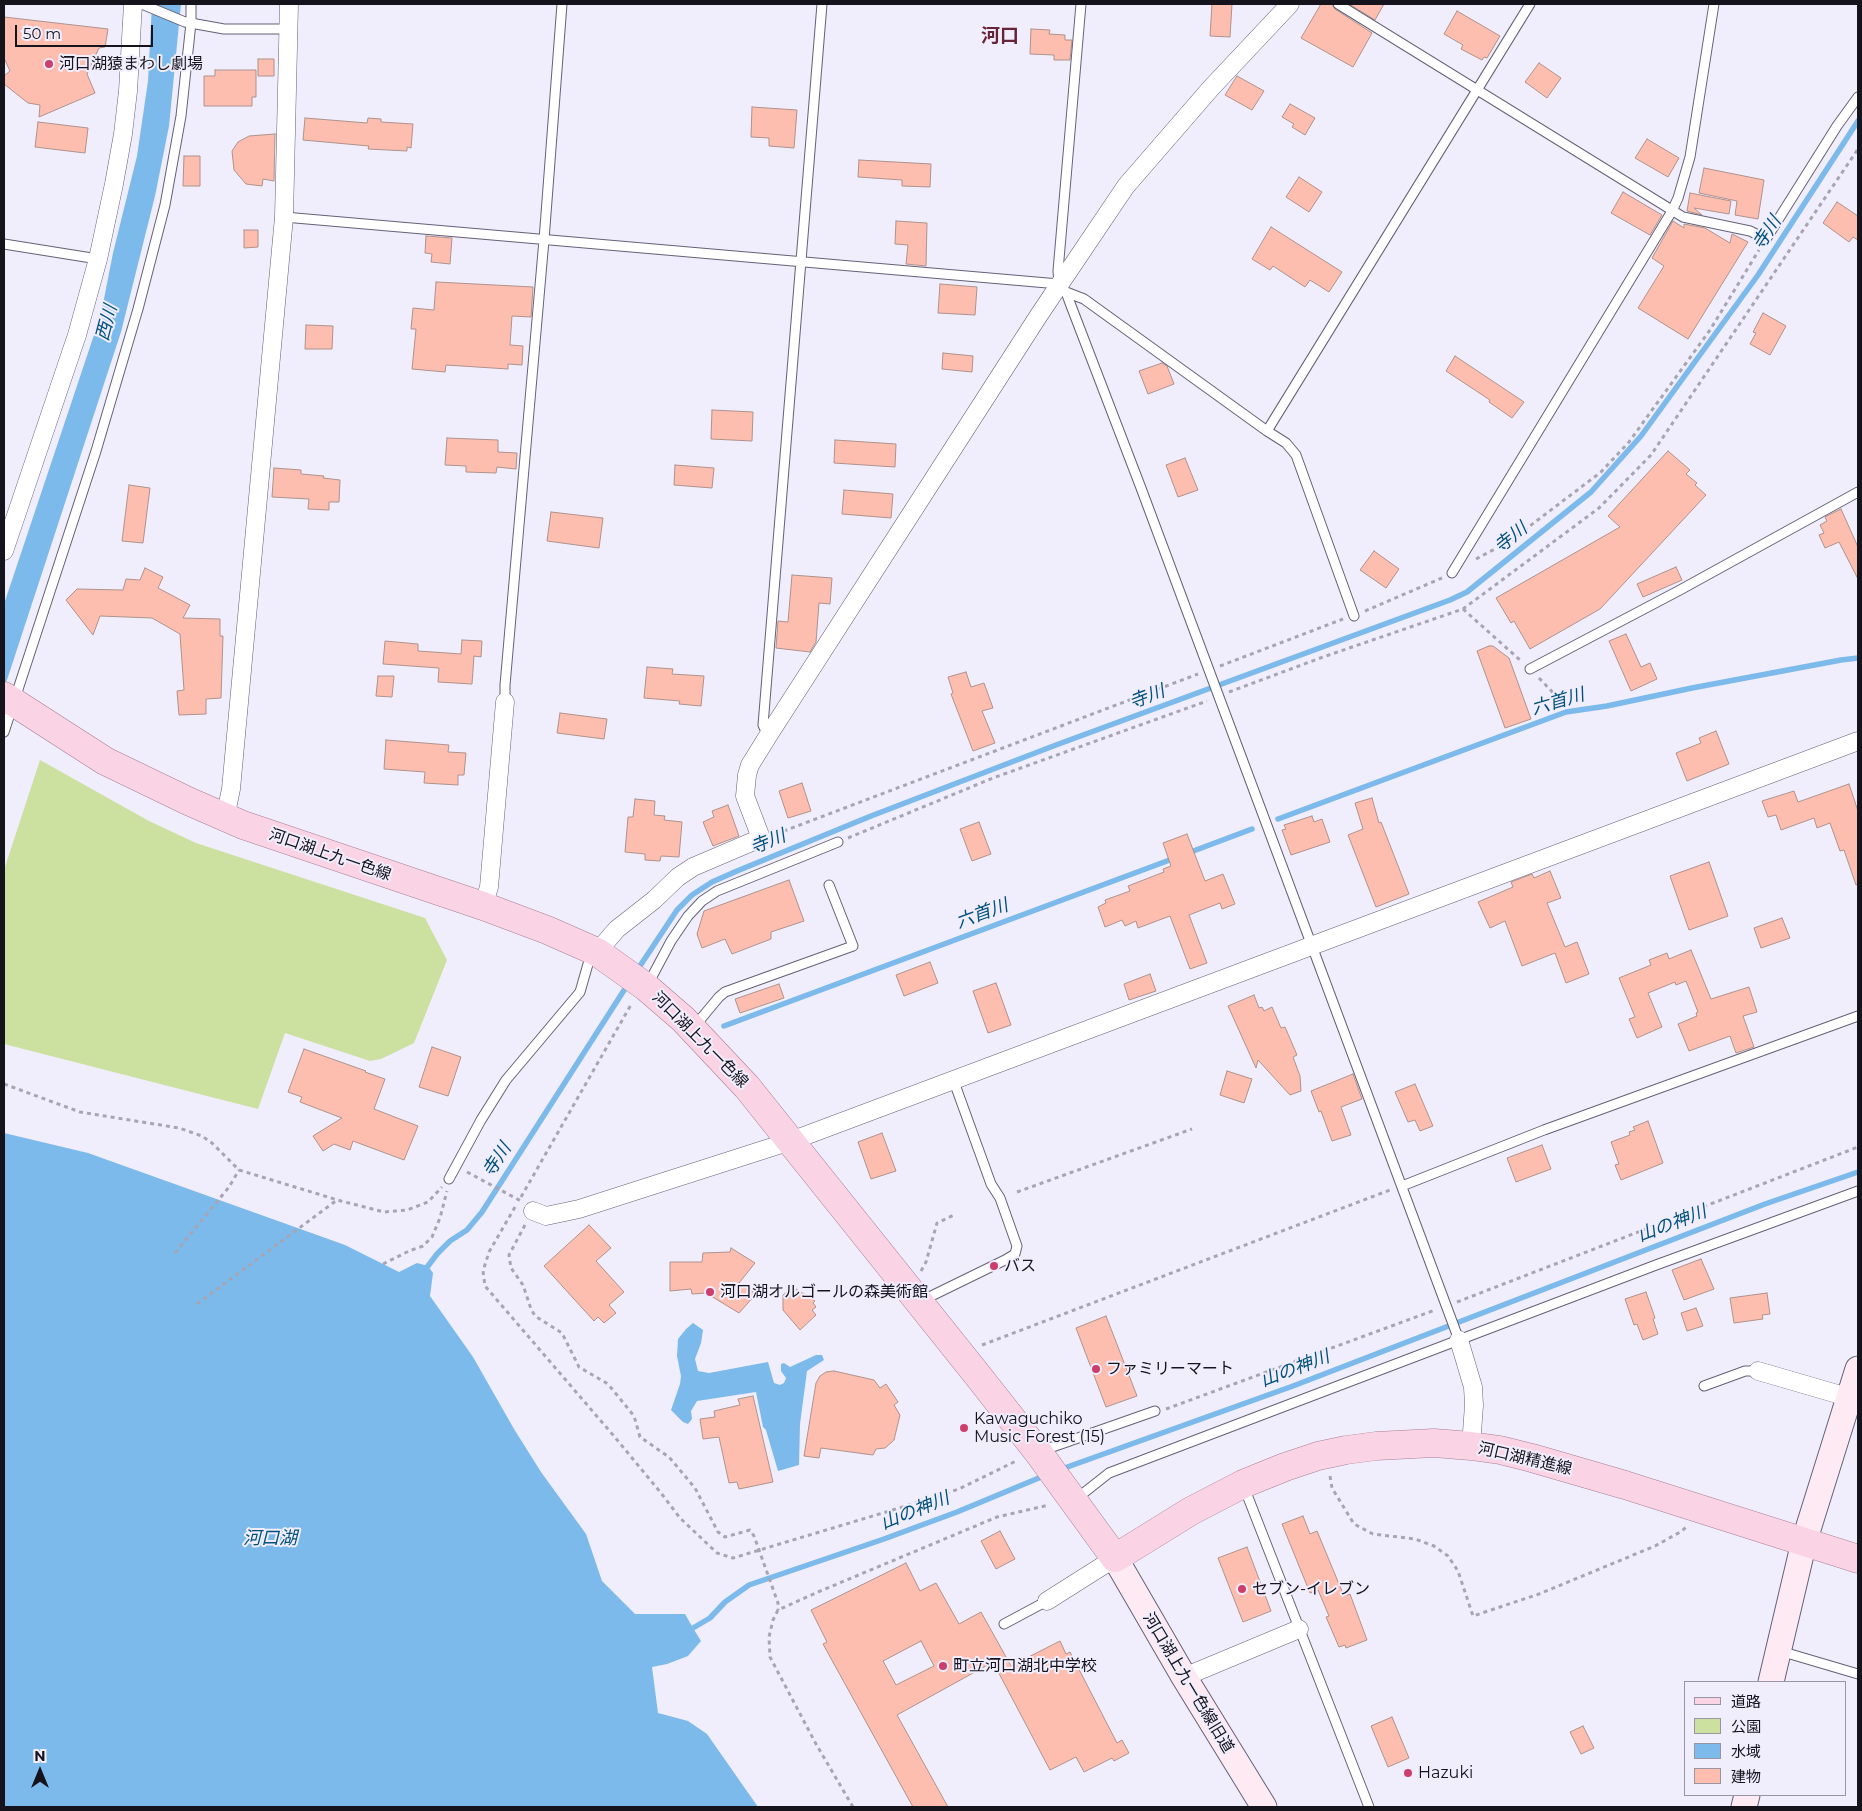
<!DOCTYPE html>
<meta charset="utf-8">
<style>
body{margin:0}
#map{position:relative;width:1862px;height:1811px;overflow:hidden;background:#f0edfd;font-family:Montserrat,"Noto Sans JP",sans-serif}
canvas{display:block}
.frame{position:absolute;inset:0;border:5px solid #15131c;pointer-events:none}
.legend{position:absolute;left:1684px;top:1681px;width:162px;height:115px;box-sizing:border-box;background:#f0edfd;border:1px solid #9896a3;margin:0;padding:6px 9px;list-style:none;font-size:15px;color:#15131c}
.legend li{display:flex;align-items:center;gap:10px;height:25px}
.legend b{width:25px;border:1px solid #9896a3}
.north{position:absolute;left:15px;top:1746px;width:50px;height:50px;-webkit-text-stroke:4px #f0edfd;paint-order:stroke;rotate:0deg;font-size:14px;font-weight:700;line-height:20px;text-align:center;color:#15131c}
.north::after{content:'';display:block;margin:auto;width:18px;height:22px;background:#15131c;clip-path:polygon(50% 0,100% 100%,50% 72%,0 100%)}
.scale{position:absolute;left:15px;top:25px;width:138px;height:22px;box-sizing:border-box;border:2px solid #15131c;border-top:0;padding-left:6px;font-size:15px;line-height:18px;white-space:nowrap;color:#15131c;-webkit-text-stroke:4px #f0edfd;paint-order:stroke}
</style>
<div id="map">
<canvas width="1862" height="1811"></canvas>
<div class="frame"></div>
<ul class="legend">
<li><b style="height:6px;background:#fad4e5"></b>道路</li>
<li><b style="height:14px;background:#cce0a0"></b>公園</li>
<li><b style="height:14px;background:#7bbaeb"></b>水域</li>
<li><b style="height:14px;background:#febeaf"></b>建物</li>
</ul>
<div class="north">N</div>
<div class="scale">50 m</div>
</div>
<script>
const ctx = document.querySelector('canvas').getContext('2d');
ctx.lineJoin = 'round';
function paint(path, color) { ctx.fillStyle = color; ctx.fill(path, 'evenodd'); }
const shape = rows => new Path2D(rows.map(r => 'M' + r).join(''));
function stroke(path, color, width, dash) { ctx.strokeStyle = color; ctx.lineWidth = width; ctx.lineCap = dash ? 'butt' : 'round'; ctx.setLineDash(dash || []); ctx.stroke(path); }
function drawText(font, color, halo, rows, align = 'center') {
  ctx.font = font + ' Montserrat,"Noto Sans JP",sans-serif'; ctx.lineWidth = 4; ctx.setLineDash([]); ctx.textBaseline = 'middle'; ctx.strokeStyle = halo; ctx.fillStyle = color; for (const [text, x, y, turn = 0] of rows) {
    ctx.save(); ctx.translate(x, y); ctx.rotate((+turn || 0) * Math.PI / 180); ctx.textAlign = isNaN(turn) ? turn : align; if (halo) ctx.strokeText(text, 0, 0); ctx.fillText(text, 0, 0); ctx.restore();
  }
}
paint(shape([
 [40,760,149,821,196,843,425,918,447,960,414,1043,381,1059,370,1061,285,1033,258,1109,4,1044,4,870]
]), '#cce0a0');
paint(shape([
 [152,4,181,4,169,126,155,196,121,332,4,689,4,604,101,314,113,253,137,156,148,81],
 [4,1133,88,1153,345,1245,399,1272,417,1263,428,1266,433,1273,430,1296,473,1357,514,1429,541,1472,586,1534,602,1581,635,1614,685,1614,693,1628,701,1641,688,1656,667,1664,652,1667,658,1713,688,1721,707,1734,758,1807,4,1807],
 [693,1323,703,1330,701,1343,695,1359,698,1371,709,1373,768,1362,774,1383,780,1385,784,1383,786,1378,781,1371,781,1364,784,1363,790,1367,816,1355,822,1355,824,1360,807,1371,800,1424,799,1465,778,1471,766,1430,763,1427,756,1392,697,1401,691,1411,692,1419,688,1424,683,1422,671,1410,680,1384,681,1376,677,1356,678,1339,686,1329]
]), '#7bbaeb');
stroke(shape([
 [1278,819,1566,712,1607,706,1692,688,1841,660,1858,658],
 [1188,853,1252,829],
 [636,972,677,910,692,895,712,882,737,871,871,816,1056,745,1450,600,1467,592,1591,492,1641,436,1758,275,1858,121],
 [724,1026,1175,858],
 [428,1266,437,1254,450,1241,467,1230,482,1212,628,984],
 [1059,1470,1293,1386,1765,1204,1858,1172],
 [693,1628,710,1618,725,1602,749,1585,884,1539,957,1512,1046,1475]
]), '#7bbaeb', 5.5);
const building = shape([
 [1212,4,1232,4,1230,37,1210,36,1212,4],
 [1321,4,1332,4,1335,9,1372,33,1353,67,1301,38,1321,4],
 [1349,4,1384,4,1375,20,1349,4],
 [1457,11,1500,36,1487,58,1484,57,1482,60,1461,49,1463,45,1444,34,1457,11],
 [4,17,108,29,105,47,99,48,87,74,95,93,39,117,40,105,28,103,4,84,4,76,10,71,4,58,4,17],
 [1031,29,1050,30,1049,34,1065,35,1065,40,1072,40,1070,60,1054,60,1054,55,1030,54,1031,29],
 [258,59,274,59,274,76,258,76,258,59],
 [1539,63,1561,78,1547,98,1525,82,1539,63],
 [215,70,256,70,256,97,252,97,252,106,204,106,204,76,215,76,215,70],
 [1237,76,1264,91,1252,110,1225,95,1237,76],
 [1290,104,1315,118,1305,135,1292,127,1294,124,1282,117,1290,104],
 [752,107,797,110,794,148,769,146,769,138,751,137,752,107],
 [305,118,367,123,368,118,381,119,381,122,413,124,411,148,407,147,407,151,368,149,369,146,303,140,305,118],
 [38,122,88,128,85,153,35,147,38,122],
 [275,134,274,181,263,179,262,186,246,184,234,170,232,151,238,142,249,136,275,134],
 [1647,139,1679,158,1668,177,1635,158,1647,139],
 [184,156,200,156,200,186,183,186,184,156],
 [859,160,931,164,930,187,902,186,902,180,858,177,859,160],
 [1704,168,1764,180,1758,219,1735,215,1737,201,1699,193,1704,168],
 [1299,177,1322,192,1309,212,1286,197,1299,177],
 [1623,192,1662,215,1650,235,1611,213,1623,192],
 [1690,193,1731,201,1729,214,1694,208,1702,215,1687,211,1690,193],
 [1837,202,1858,216,1858,240,1853,237,1849,242,1823,223,1837,202],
 [896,221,927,223,926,266,906,264,908,245,895,244,896,221],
 [1673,221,1684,228,1684,224,1705,228,1730,243,1732,234,1748,242,1688,339,1638,308,1664,266,1652,258,1673,221],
 [1271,227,1342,272,1329,292,1310,280,1305,287,1273,266,1270,270,1252,259,1271,227],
 [244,230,258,230,258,247,244,248,244,230],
 [426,236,452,238,450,264,431,262,432,254,425,253,426,236],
 [436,282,533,287,531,317,512,316,510,345,523,346,522,365,508,364,508,369,446,365,445,372,412,369,416,329,411,329,413,308,434,310,436,282],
 [940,284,977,287,975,315,938,313,940,284],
 [1763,313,1786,326,1770,355,1750,344,1756,333,1753,332,1763,313],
 [306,325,333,326,332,349,305,349,306,325],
 [943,353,973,356,972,372,942,369,943,353],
 [1455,356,1524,402,1512,418,1489,402,1490,400,1446,371,1455,356],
 [1162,363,1167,366,1174,384,1148,394,1139,371,1162,363],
 [712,410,753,412,752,441,711,439,712,410],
 [447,438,498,440,498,452,517,453,516,469,497,467,496,473,466,472,466,466,445,465,447,438],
 [835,440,896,444,895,467,834,463,835,440],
 [1668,451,1690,470,1686,474,1697,483,1695,485,1706,495,1600,609,1530,649,1514,621,1511,623,1496,598,1620,527,1608,516,1668,451],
 [1185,458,1198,490,1178,497,1166,465,1185,458],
 [675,465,714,468,712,488,674,485,675,465],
 [274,468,301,470,301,474,324,476,323,478,340,480,339,502,329,502,329,510,308,509,309,499,272,497,274,468],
 [129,485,150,488,143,543,122,541,129,485],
 [844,490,893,494,891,518,842,514,844,490],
 [1841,509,1858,547,1858,579,1839,542,1825,548,1819,535,1824,533,1820,525,1827,521,1825,517,1841,509],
 [551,512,603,518,599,548,547,541,551,512],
 [1374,551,1399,569,1386,588,1360,570,1374,551],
 [1676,567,1682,580,1643,597,1637,584,1676,567],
 [145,568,163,577,158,588,190,605,183,618,220,619,220,636,223,636,221,698,206,699,206,714,179,715,177,691,184,690,180,634,152,618,100,616,93,635,66,600,77,589,123,590,126,579,140,580,145,568],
 [792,575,832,578,830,604,819,603,816,642,810,652,776,648,778,621,788,622,792,575],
 [1626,634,1641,667,1650,663,1657,679,1631,691,1609,641,1626,634],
 [462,640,482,641,481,657,474,656,472,684,438,682,439,668,383,664,385,641,418,644,418,651,461,654,462,640],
 [1489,646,1493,646,1509,658,1531,719,1505,728,1477,651,1489,646],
 [647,667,673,669,672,674,704,676,701,706,679,704,680,701,644,698,647,667],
 [966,672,971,687,984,683,993,708,982,711,995,743,973,751,951,694,953,693,948,677,966,672],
 [378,676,394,676,392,697,376,696,378,676],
 [560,713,607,719,604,739,557,733,560,713],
 [1716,731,1729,764,1687,781,1676,753,1701,743,1699,738,1716,731],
 [386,740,449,745,448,752,466,753,464,775,458,775,458,785,424,783,425,772,384,769,386,740],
 [802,783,811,811,788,818,779,791,802,783],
 [1849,784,1858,811,1858,884,1856,885,1844,850,1840,851,1830,823,1817,828,1814,818,1781,830,1776,815,1768,817,1762,801,1794,791,1798,802,1849,784],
 [1372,798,1379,823,1381,822,1409,894,1376,907,1348,835,1363,829,1355,803,1372,798],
 [635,799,655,801,654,815,665,816,664,820,682,822,679,857,661,856,660,861,645,860,645,854,625,852,628,817,633,817,635,799],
 [728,805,739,836,713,846,703,822,714,817,712,811,728,805],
 [1312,816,1314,822,1322,819,1330,842,1291,855,1282,830,1286,829,1284,825,1312,816],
 [979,822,991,854,972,861,960,829,979,822],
 [1187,834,1205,881,1223,874,1235,904,1222,909,1220,903,1189,915,1207,963,1190,969,1170,916,1138,928,1136,921,1125,926,1122,920,1105,927,1098,907,1106,903,1105,900,1130,891,1128,886,1164,872,1163,869,1171,866,1163,843,1187,834],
 [1709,862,1728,916,1689,930,1670,876,1709,862],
 [1550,871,1561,898,1547,903,1565,947,1577,942,1589,974,1566,983,1555,953,1522,966,1505,921,1490,928,1478,902,1513,887,1511,882,1532,874,1534,878,1550,871],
 [789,880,804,921,771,932,771,939,732,954,725,939,702,948,697,934,704,911,789,880],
 [1782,918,1790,938,1761,948,1754,928,1782,918],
 [1691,950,1711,999,1749,987,1757,1012,1743,1016,1754,1047,1736,1053,1730,1036,1689,1051,1678,1024,1697,1016,1696,1013,1698,1012,1686,981,1676,985,1675,982,1648,993,1662,1027,1637,1038,1629,1019,1635,1017,1619,978,1651,965,1649,960,1667,953,1669,959,1691,950],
 [930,962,938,983,904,996,896,975,930,962],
 [1150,974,1156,991,1129,1000,1124,984,1150,974],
 [996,983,1011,1025,988,1033,973,991,996,983],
 [779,984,784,998,740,1013,735,999,779,984],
 [1254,995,1259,1008,1262,1007,1264,1011,1272,1007,1281,1028,1285,1027,1297,1055,1293,1057,1300,1076,1301,1091,1290,1095,1258,1060,1256,1068,1228,1006,1254,995],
 [432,1047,461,1057,448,1096,419,1087,432,1047],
 [304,1049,366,1071,365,1072,385,1079,374,1109,418,1126,404,1160,353,1141,350,1150,334,1144,323,1151,313,1136,342,1118,300,1102,302,1097,288,1092,304,1049],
 [1227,1071,1252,1079,1244,1103,1220,1095,1227,1071],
 [1353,1074,1362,1099,1341,1107,1351,1135,1332,1141,1321,1111,1319,1112,1311,1091,1353,1074],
 [1415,1084,1433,1126,1420,1131,1415,1120,1408,1122,1395,1092,1415,1084],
 [1648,1121,1663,1163,1621,1180,1615,1165,1619,1164,1611,1142,1630,1135,1629,1132,1635,1130,1633,1127,1648,1121],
 [882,1133,896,1171,871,1179,858,1142,882,1133],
 [1542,1145,1551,1169,1516,1182,1507,1158,1542,1145],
 [589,1225,611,1248,596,1261,624,1292,609,1305,616,1313,604,1323,598,1317,594,1321,544,1266,589,1225],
 [731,1248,755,1263,739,1283,756,1294,739,1313,706,1293,692,1294,691,1289,670,1291,670,1262,702,1262,703,1253,730,1252,731,1248],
 [1701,1259,1714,1289,1684,1300,1672,1270,1701,1259],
 [793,1287,815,1301,813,1303,816,1307,812,1310,816,1315,800,1330,783,1310,783,1295,793,1287],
 [1646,1292,1655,1318,1653,1319,1658,1334,1643,1340,1637,1324,1634,1325,1625,1299,1646,1292],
 [1767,1293,1770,1314,1762,1315,1763,1319,1734,1323,1730,1298,1767,1293],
 [1696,1308,1703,1326,1687,1331,1681,1313,1696,1308],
 [1106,1316,1137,1396,1106,1407,1076,1328,1106,1316],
 [834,1371,874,1380,880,1388,886,1384,898,1402,894,1405,900,1415,894,1440,885,1448,876,1449,873,1455,821,1448,819,1458,804,1456,816,1383,820,1376,826,1372,834,1371],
 [753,1396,773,1482,739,1489,737,1482,729,1483,719,1437,703,1439,700,1419,715,1417,714,1411,740,1405,738,1399,753,1396],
 [1303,1516,1310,1534,1317,1531,1344,1596,1350,1594,1367,1640,1346,1648,1345,1645,1339,1647,1326,1617,1329,1616,1318,1590,1310,1593,1282,1524,1303,1516],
 [1000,1531,1015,1559,996,1569,981,1541,1000,1531],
 [1247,1547,1271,1611,1243,1622,1218,1558,1247,1547],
 [906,1563,920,1591,936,1583,959,1624,981,1612,1011,1666,1060,1641,1066,1654,1070,1652,1117,1743,1122,1740,1129,1753,1114,1761,1112,1758,1084,1772,1076,1757,1050,1770,993,1662,897,1715,948,1807,913,1807,823,1644,827,1642,811,1610,906,1563],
 [921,1641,934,1666,896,1685,883,1661,921,1641],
 [1392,1717,1409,1758,1388,1767,1371,1726,1392,1717],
 [1583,1726,1594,1748,1581,1754,1570,1732,1583,1726]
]);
paint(building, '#febeaf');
stroke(building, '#ae928b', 1);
const lane = shape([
 [133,4,144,5,185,22,224,29,288,29],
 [1081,4,1058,271,1059,284,1066,292,1070,303,1141,488,1459,1340],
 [1338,4,1683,217,1750,231,1766,239,1837,126,1858,97],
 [284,217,1059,284],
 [4,244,98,259],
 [1066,292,1084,299,1267,431,1286,443,1296,455,1354,616],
 [1267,431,1530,4],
 [1452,573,1672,211,1678,198,1690,157,1714,4],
 [1530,669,1680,590,1858,492],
 [505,702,505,685,544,240,562,4],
 [4,732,96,451,138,309,165,205,181,116,191,23,191,4],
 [768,736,763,725,822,4],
 [647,986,671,941,688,916,702,901,717,891,838,842],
 [694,1027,719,997,725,992,853,946,829,885],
 [449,1179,481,1120,506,1080,580,992,588,964,595,954],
 [1402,1186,1544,1130,1858,1016],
 [921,1301,1005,1260,1015,1254,1017,1246,1000,1198,991,1184,953,1079],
 [1704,1386,1745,1371,1758,1371],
 [1041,1451,1155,1411],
 [1244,1487,1369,1807],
 [1076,1499,1109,1473,1656,1265,1858,1191],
 [1004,1624,1047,1601],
 [1780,1651,1858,1674]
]);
const street = shape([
 [4,551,77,335,98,259,114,184,123,134,128,91,133,4],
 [225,818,231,789,284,217,289,4],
 [483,906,489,887,505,702],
 [597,952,617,929,654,900,678,877,693,867,761,838,745,796,747,775,750,765,768,736,1039,315,1126,186,1211,88,1290,4],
 [533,1211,546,1216,579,1209,791,1141,1858,741],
 [1459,1340,1473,1387,1474,1405,1471,1446],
 [1758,1371,1858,1400],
 [1047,1601,1115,1558],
 [1184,1677,1299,1629]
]);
const secondary = shape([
 [1115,1558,1184,1677,1264,1807],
 [1771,1682,1804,1542,1858,1369],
 [1744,1807,1747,1795]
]);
const primary = shape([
 [4,696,105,761,188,801,243,825,483,906,547,930,597,952,646,987,683,1019,747,1087,975,1372,1038,1452,1115,1558,1191,1511,1243,1484,1285,1467,1318,1456,1346,1450,1376,1446,1434,1443,1471,1446,1500,1450,1532,1458,1625,1485,1858,1559]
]);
stroke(lane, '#656177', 11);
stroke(street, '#656177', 19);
stroke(secondary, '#656177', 27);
stroke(primary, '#a87e94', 29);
stroke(shape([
 [1476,559,1510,541,1601,472,1629,442,1710,330,1759,250],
 [1463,609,1520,660],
 [1365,611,1442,578],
 [1220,666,1343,619],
 [1539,678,1562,702],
 [1229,692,1323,657,1463,609,1599,508,1651,455,1858,149],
 [776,834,1198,674],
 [848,838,993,778,1207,701],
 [4,1084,80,1112,179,1128,202,1136,212,1143,239,1170,341,1201,384,1212,407,1210,428,1202,442,1187],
 [467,1172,521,1201],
 [1017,1192,1192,1129],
 [521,1197,632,1003],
 [515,1207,489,1252,483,1271,485,1286,613,1435,661,1493,680,1518,717,1553,733,1558,906,1506,959,1489,1016,1461],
 [525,1225,509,1255,511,1268,523,1285,531,1309,535,1316,562,1333,579,1367,608,1384,634,1416,640,1437,669,1457,695,1488,718,1532,725,1537,750,1530,754,1536,778,1603,778,1610],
 [175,1253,229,1187,239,1170],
 [383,1264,409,1251,423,1246,432,1237,440,1218,447,1191],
 [921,1271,926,1262,937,1223,954,1215],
 [1457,1302,1858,1147],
 [197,1304,337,1200],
 [982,1345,1390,1190],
 [1166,1409,1435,1310],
 [1330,1476,1332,1488,1354,1524,1373,1534,1415,1539,1434,1546,1448,1556,1458,1571,1473,1616,1539,1594,1655,1546,1682,1531,1686,1527],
 [853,1807,816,1744,770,1657,769,1637,773,1620,778,1610,818,1592,997,1517,1049,1505]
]), '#a8a5b3', 3, [4, 4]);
stroke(lane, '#fff', 9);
stroke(street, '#fff', 18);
stroke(secondary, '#fdeaf2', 25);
stroke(primary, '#fad4e5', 28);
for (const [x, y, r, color] of [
 [49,64,5,"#cc3f6d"],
 [994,1266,5,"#cc3f6d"],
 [710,1292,5,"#cc3f6d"],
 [1096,1369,5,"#cc3f6d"],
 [964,1428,5,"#cc3f6d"],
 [1242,1589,5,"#cc3f6d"],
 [943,1666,5,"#cc3f6d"],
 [1408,1773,5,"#cc3f6d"]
]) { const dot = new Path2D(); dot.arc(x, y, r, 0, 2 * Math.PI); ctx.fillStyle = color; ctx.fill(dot); stroke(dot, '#f0edfd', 2); }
drawText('16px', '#15131c', '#f0edfd', [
 ["河口湖猿まわし劇場",59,64],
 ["バス",1004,1266],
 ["河口湖オルゴールの森美術館",720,1292],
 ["ファミリーマート",1106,1369],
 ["Kawaguchiko",974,1419],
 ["Music Forest (15)",974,1437],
 ["セブン-イレブン",1252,1589],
 ["町立河口湖北中学校",953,1666],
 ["Hazuki",1418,1773]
], 'left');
drawText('16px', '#15131c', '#f0edfd', [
 ["河口湖上九一色線",330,855,19],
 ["河口湖上九一色線",700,1040,45],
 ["河口湖精進線",1525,1459,13],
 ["河口湖上九一色線旧道",1188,1683,59]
]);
drawText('italic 18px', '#00507d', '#f0edfd', [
 ["寺川",1767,233,-57],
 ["西川",107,323,-75],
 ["寺川",1511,538,-39],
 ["寺川",1147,697,-21],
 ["六首川",1558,702,-16],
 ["寺川",768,842,-22],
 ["六首川",982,914,-20],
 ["寺川",497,1160,-57],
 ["山の神川",1672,1224,-21],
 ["山の神川",1295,1369,-21],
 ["山の神川",915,1511,-22],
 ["河口湖",270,1539]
]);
drawText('bold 19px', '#672338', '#f0edfd', [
 ["河口",1000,36]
]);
</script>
